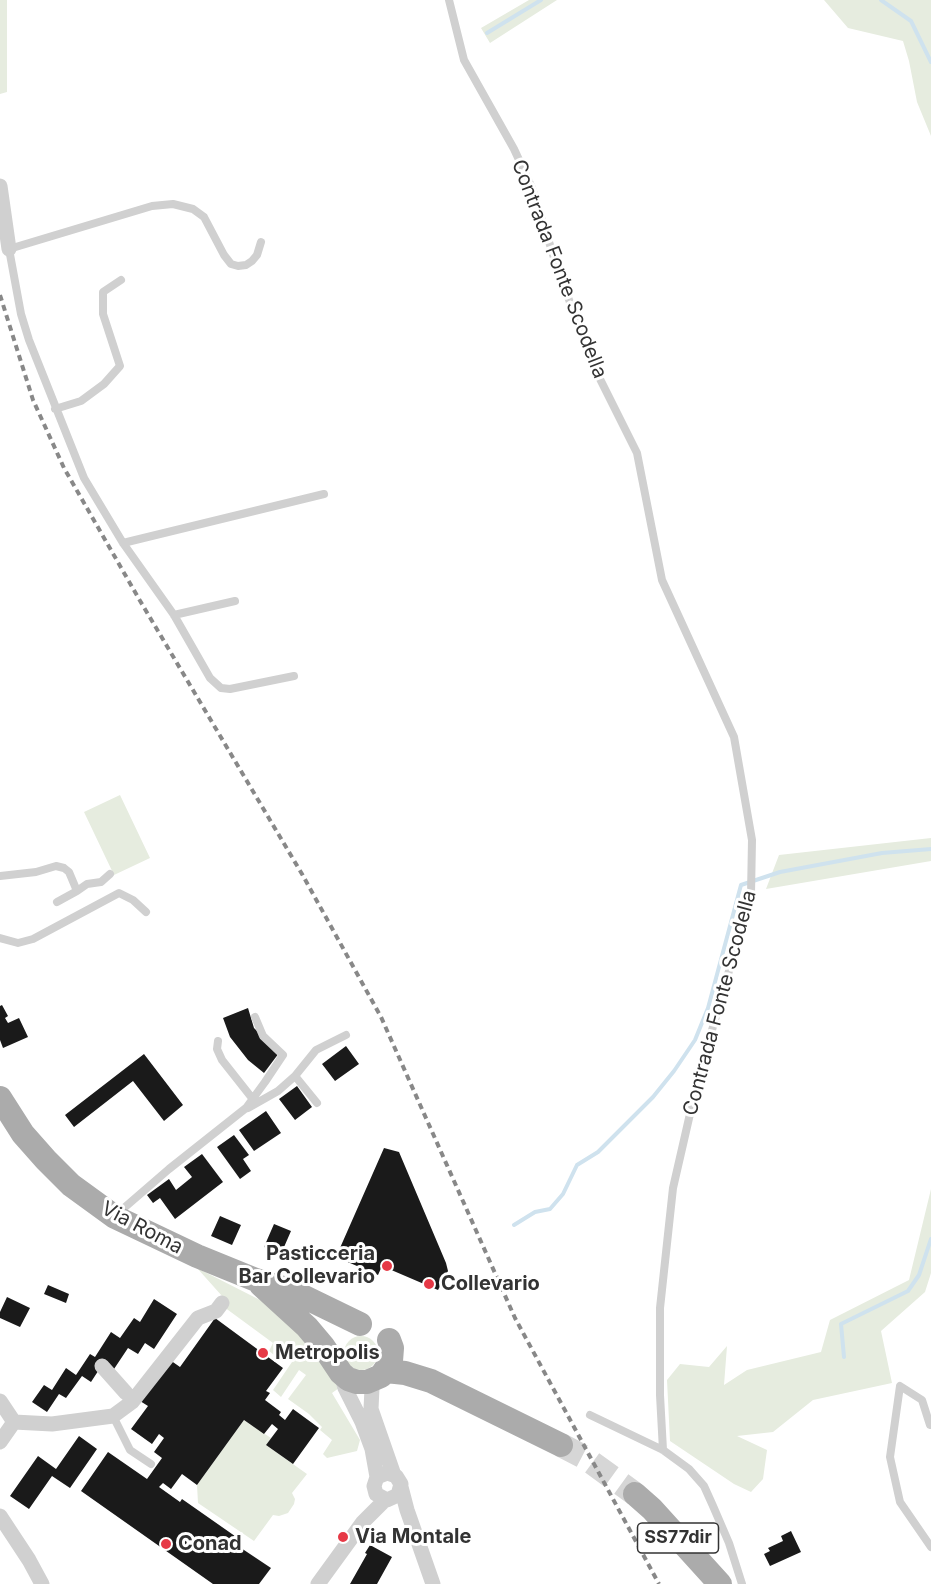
<!DOCTYPE html>
<style>
body{margin:0}
canvas{display:block;background:#fff}
</style>
<canvas width="931" height="1584"></canvas>
<script>
const ctx = document.querySelector('canvas').getContext('2d');
ctx.lineJoin = 'round';
function paint(path, color) { ctx.fillStyle = color; ctx.fill(path, 'evenodd'); }
const shape = rows => new Path2D(rows.map(r => 'M' + r).join(''));
function stroke(path, color, width, dash) { ctx.strokeStyle = color; ctx.lineWidth = width; ctx.lineCap = dash ? 'butt' : 'round'; ctx.setLineDash(dash || []); ctx.stroke(path); }
function drawText(font, color, halo, rows, align = 'center') {
  ctx.font = font + ' Inter,sans-serif'; ctx.lineWidth = 6; ctx.setLineDash([]); ctx.textBaseline = 'middle'; ctx.strokeStyle = halo; ctx.fillStyle = color; for (const [text, x, y, turn = 0] of rows) {
    ctx.save(); ctx.translate(x, y); ctx.rotate((+turn || 0) * Math.PI / 180); ctx.textAlign = isNaN(turn) ? turn : align; if (halo) ctx.strokeText(text, 0, 0); ctx.fillText(text, 0, 0); ctx.restore();
  }
}
paint(shape([
 [0,0,7,0,7,92,0,94],
 [529,0,557,0,490,43,481,28],
 [824,0,931,0,931,136,917,102,909,61,903,41,848,28],
 [120,795,150,858,114,875,84,812],
 [931,838,931,861,766,889,779,855],
 [931,1189,931,1273,925,1292,881,1331,892,1383,813,1400,773,1432,737,1436,767,1450,763,1479,751,1492,734,1484,670,1441,667,1380,680,1364,709,1367,727,1346,724,1385,747,1370,821,1352,830,1320,909,1280],
 [197,1268,262,1301,308,1338,339,1388,332,1393,360,1440,357,1451,327,1458,323,1454,332,1440,320,1430,322,1427,309,1414,288,1399,306,1375,299,1370,281,1397,273,1390,294,1359,287,1354,283,1362,269,1351,273,1343,224,1307,222,1296],
 '344 1353a17 17 0 1 1 34 0a17 17 0 1 1-34 0Z',
 [244,1420,271,1438,266,1445,307,1474,292,1493,295,1499,294,1504,288,1513,279,1516,273,1515,254,1541,198,1503,197,1485]
]), '#e6ecdf');
stroke(shape([
 [881,0,911,21,931,62],
 [487,33,541,0],
 [514,1225,535,1212,550,1209,563,1194,577,1165,598,1152,653,1097,674,1071,695,1040,708,1008,741,885,780,872,882,853,931,849],
 [844,1357,841,1324,908,1291,919,1275,931,1239]
]), '#cfe2ee', 4);
paint(shape([
 [2,1005,8,1016,5,1018,8,1023,19,1018,28,1037,3,1048,0,1040,0,1006],
 [248,1008,254,1028,279,1053,264,1073,248,1060,230,1037,223,1018],
 [346,1046,359,1064,335,1081,322,1064],
 [144,1054,183,1105,164,1121,133,1081,74,1127,65,1115],
 [297,1086,312,1107,295,1120,279,1099],
 [266,1111,281,1133,254,1151,239,1130],
 [234,1135,249,1155,243,1159,251,1171,240,1179,217,1147],
 [384,1148,399,1152,446,1263,448,1271,438,1290,382,1266,378,1275,336,1257],
 [202,1154,223,1182,175,1219,160,1198,153,1203,147,1195,169,1179,176,1190,192,1177,184,1167],
 [220,1216,241,1225,232,1245,211,1236],
 [274,1224,291,1231,281,1254,264,1247],
 [48,1285,69,1294,66,1303,44,1294],
 [7,1297,30,1308,20,1327,0,1318,0,1312],
 [154,1299,177,1314,154,1349,145,1343,138,1354,128,1348,114,1369,104,1362,91,1382,82,1376,66,1398,59,1394,47,1412,32,1402,44,1385,52,1390,66,1368,76,1375,90,1354,95,1357,111,1332,120,1338,134,1318,140,1322],
 [215,1318,283,1368,266,1391,270,1393,265,1400,281,1412,279,1415,285,1420,293,1409,319,1428,293,1464,266,1445,278,1429,272,1424,264,1434,244,1420,197,1485,182,1474,171,1489,163,1483,159,1487,180,1502,182,1499,242,1541,238,1546,271,1568,259,1584,213,1584,81,1491,108,1452,147,1479,162,1458,154,1452,164,1438,159,1434,152,1444,131,1429,148,1406,140,1401,170,1360,180,1367],
 [79,1436,97,1449,70,1488,52,1476,29,1509,10,1496,38,1456,56,1469],
 [791,1531,801,1552,770,1566,764,1554,770,1551,768,1548,783,1541,781,1536],
 [370,1545,392,1557,377,1584,350,1584,367,1554,365,1553]
]), '#1a1a1a');
stroke(shape([
 [561,1445,584,1457,635,1494]
]), '#d6d6d6', 24, [24, 12]);
stroke(shape([
 [449,0,464,60,514,149,532,188,556,264,592,363,637,453,662,580,734,737,752,840,751,894,698,1079,673,1188,660,1308,660,1395,663,1450],
 [261,242,257,255,252,261,246,265,238,266,231,264,224,255,204,217,193,209,173,204,152,206,9,249,21,314,29,340,84,478,123,543,174,615,210,678,221,688,230,689,294,676],
 [55,409,81,401,104,384,120,366,103,314,103,292,121,280],
 [123,543,324,494],
 [174,615,235,601],
 [0,876,36,872,56,866,64,868,69,872,77,891,57,902],
 [77,891,87,884,101,882,110,874],
 [0,938,18,943,33,939,119,893,133,900,146,912],
 [218,1041,217,1049,222,1060,252,1098],
 [295,1076,317,1103],
 [248,1108,278,1091,295,1076,316,1050,346,1035],
 [117,1214,169,1169,246,1108,265,1082,283,1055,263,1036,255,1017],
 [590,1415,663,1450,689,1469,704,1486,713,1506,729,1543,742,1584],
 [113,1416,130,1450,151,1464],
 [930,1425,922,1400,900,1386,890,1457,900,1502,931,1547]
]), '#d0d0d0', 8);
stroke(shape([
 [0,186,9,249],
 [102,1366,126,1393],
 [341,1373,345,1388,362,1422,372,1449,377,1477,374,1486,376,1494,387,1500,398,1495,401,1484,396,1476,387,1473,377,1477],
 [375,1380,372,1388,371,1409,394,1475],
 [0,1401,14,1422,0,1442],
 [14,1422,52,1424,113,1416,132,1402,198,1318,216,1311,222,1303],
 [401,1487,407,1510,433,1584],
 [0,1516,29,1560,42,1584],
 [318,1584,363,1522,385,1500]
]), '#d0d0d0', 15);
stroke(shape([
 [0,1098,23,1134,46,1160,71,1185,115,1217,197,1256,256,1280,290,1290,360,1324],
 [261,1285,307,1327,323,1346,341,1373,348,1379,357,1382,367,1382,381,1376,391,1361,392,1348,389,1340],
 [386,1371,405,1373,431,1381,561,1445],
 [635,1494,652,1509,720,1584]
]), '#ababab', 24);
stroke(shape([
 [0,295,33,400,64,468,139,599,302,874,381,1017,515,1318,659,1584]
]), '#888', 4, [6, 4.5]);
for (const [x, y, r, color] of [
 [387,1266,6,"#e63946"],
 [429,1284,6,"#e63946"],
 [263,1353,6,"#e63946"],
 [343,1537,6,"#e63946"],
 [166,1544,6,"#e63946"]
]) { const dot = new Path2D(); dot.arc(x, y, r, 0, 2 * Math.PI); ctx.fillStyle = color; ctx.fill(dot); stroke(dot, '#fff', 2); }
for (const [x, y, w] of [
 [678,1538,81]
]) { const box = new Path2D(); box.roundRect(x - w / 2, y - 15, w, 30, 4.5); ctx.fillStyle = '#fff'; ctx.fill(box); stroke(box, '#333', 1.5); }
drawText('bold 18px', '#333', null, [
 ["SS77dir",678,1538]
]);
drawText('20px', '#333', '#fff', [
 ["Contrada Fonte Scodella",559,269,69],
 ["Contrada Fonte Scodella",720,1003,-75],
 ["Via Roma",142,1228,28]
]);
drawText('bold 20px', '#333', '#fff', [
 ["Pasticceria",375,1254,"right"],
 ["Bar Collevario",375,1277,"right"],
 ["Collevario",441,1284],
 ["Metropolis",275,1353],
 ["Via Montale",355,1537],
 ["Conad",178,1544]
], 'left');
</script>
